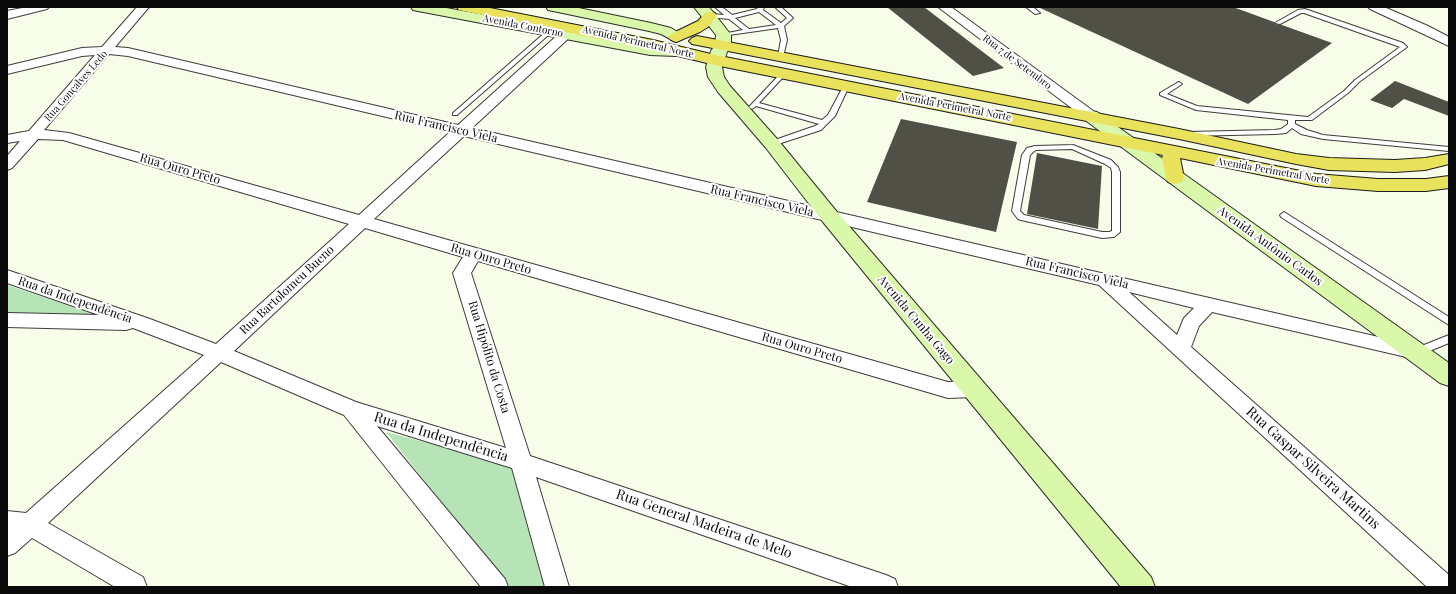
<!DOCTYPE html>
<meta charset="utf-8">
<style>
body{margin:0}
#map{position:relative;width:1456px;height:594px;overflow:hidden;background:#f7fde9;font-family:"Playfair Display",serif}
canvas{display:block}
.frame{position:absolute;inset:0;border:8px solid #0a0a0a;pointer-events:none}
</style>
<div id="map">
<canvas width="1456" height="594"></canvas>
<div class="frame"></div>
</div>
<script>
const ctx = document.querySelector('canvas').getContext('2d');
ctx.lineJoin = 'round';
function paint(path, color) { ctx.fillStyle = color; ctx.fill(path, 'evenodd'); }
const shape = rows => new Path2D(rows.map(r => 'M' + r).join(''));
function stroke(path, color, width, dash) { ctx.strokeStyle = color; ctx.lineWidth = width; ctx.lineCap = dash ? 'butt' : 'round'; ctx.setLineDash(dash || []); ctx.stroke(path); }
function drawText(font, color, halo, rows, align = 'center') {
  ctx.font = font + ' "Playfair Display",serif'; ctx.lineWidth = 4; ctx.setLineDash([]); ctx.textBaseline = 'middle'; ctx.strokeStyle = halo; ctx.fillStyle = color; for (const [text, x, y, turn = 0] of rows) {
    ctx.save(); ctx.translate(x, y); ctx.rotate((+turn || 0) * Math.PI / 180); ctx.textAlign = isNaN(turn) ? turn : align; if (halo) ctx.strokeText(text, 0, 0); ctx.fillText(text, 0, 0); ctx.restore();
  }
}
paint(shape([
 [7,285,96,315,7,314],
 [386,432,516,466,547,587,509,587]
]), '#b7e4b6');
paint(shape([
 [887,7,924,7,1004,68,973,76],
 [1038,7,1233,7,1274,22,1275,24,1282,25,1332,43,1248,104],
 [1395,81,1449,102,1449,116,1404,99,1392,108,1370,100],
 [901,119,1017,142,996,232,867,202],
 [1037,153,1102,166,1098,229,1027,214]
]), '#515047');
const lane = shape([
 [715,7,722,7,732,15,757,9,758,7,764,7,763,10,781,23,787,18,775,7,781,7,793,18,784,26,787,40,783,57,778,56,781,40,778,28,722,36,722,34,743,30,729,19,708,17,707,16,710,14,724,15,715,7],
 [759,12,776,25,749,29,735,18,759,12],
 [1026,7,1033,7,1040,13,1035,14,1026,7],
 [1305,9,1403,43,1407,47,1359,82,1348,93,1312,120,1295,120,1295,124,1307,130,1323,135,1449,147,1449,151,1323,139,1301,134,1292,128,1286,133,1275,134,1186,136,1185,134,1189,132,1275,130,1281,129,1288,124,1288,120,1196,110,1160,95,1160,93,1177,83,1179,82,1182,84,1167,94,1197,106,1308,117,1344,91,1355,80,1400,47,1304,13,1301,13,1280,24,1275,23,1298,10,1305,9],
 [548,30,553,31,457,115,453,115,453,113,548,30],
 [784,71,787,73,786,74,759,103,822,120,828,115,844,85,846,84,849,86,835,116,821,130,772,146,769,146,769,142,815,126,819,124,756,106,752,109,749,107,782,72,784,71],
 [1073,145,1111,160,1118,167,1120,172,1120,232,1114,237,1102,238,1021,220,1018,219,1012,211,1022,155,1027,148,1035,146,1073,145],
 [1072,149,1105,164,1111,168,1112,172,1112,231,1109,232,1102,232,1024,215,1020,211,1030,155,1033,152,1036,150,1072,149],
 [1284,212,1449,317,1449,325,1281,217,1280,215,1284,212],
 [1449,335,1449,343,1417,356,1414,355,1412,352,1414,349,1449,335]
]);
const street = shape([
 [27,7,49,7,47,9,7,19,7,11,27,7],
 [137,7,149,7,115,47,128,48,458,125,562,31,570,31,572,34,570,37,472,128,1422,347,1425,352,1422,357,1415,359,1212,312,1199,326,1191,347,1449,575,1449,587,1427,587,1099,285,464,136,374,219,948,382,974,381,981,383,984,389,981,395,974,397,948,398,478,261,471,273,530,456,886,575,895,579,898,587,852,587,536,477,569,587,545,587,512,468,377,426,505,579,508,587,481,587,344,415,221,362,48,523,143,577,147,587,115,587,32,538,15,553,7,556,7,511,26,513,204,355,133,328,126,330,7,327,7,313,99,315,7,283,7,270,150,319,216,344,349,224,63,140,38,139,12,168,7,170,7,156,20,141,7,143,7,135,29,131,95,55,82,56,7,74,7,66,82,48,102,47,137,7],
 [109,54,128,56,450,132,359,215,69,133,44,130,109,54],
 [365,228,463,257,453,273,506,448,356,402,234,351,365,228],
 [1129,292,1194,308,1184,318,1177,335,1129,292],
 [938,7,951,7,1096,113,1098,116,1096,119,1091,120,1086,119,938,7],
 [1368,7,1384,7,1428,26,1449,37,1449,46,1370,9,1368,7]
]);
const secondary = shape([
 [411,7,441,7,650,45,676,46,681,48,684,51,681,54,676,56,650,55,418,11,413,10,411,7],
 [546,7,574,7,651,23,671,28,681,34,684,37,681,40,676,42,661,34,649,31,553,11,548,10,546,7],
 [694,7,709,7,731,35,731,46,727,52,722,67,724,77,730,86,778,140,837,212,1151,577,1155,587,1121,587,823,222,766,148,718,92,708,77,706,67,711,51,715,45,716,35,694,7],
 [1091,111,1097,112,1449,363,1449,386,1440,383,1085,120,1082,116,1085,112,1091,111]
]);
const highway = shape([
 [457,7,485,7,653,40,715,55,1316,174,1378,179,1426,179,1449,176,1449,188,1426,191,1378,191,1316,186,1180,158,1184,178,1182,182,1175,184,1168,182,1166,178,1162,158,1163,155,715,65,653,50,464,11,459,10,457,7],
 [710,12,715,13,717,16,708,27,700,32,676,42,671,40,668,37,671,34,698,21,705,13,710,12],
 [697,36,1179,129,1296,154,1329,158,1395,160,1425,158,1449,154,1449,164,1425,170,1395,172,1329,170,1296,164,1179,139,692,44,689,41,692,38,697,36]
]);
stroke(lane, '#3d3d3d', 2);
stroke(street, '#3d3d3d', 2);
stroke(secondary, '#2c2c2c', 2);
stroke(highway, '#1b1b1b', 2);
paint(lane, '#fff');
paint(street, '#fff');
paint(secondary, '#d9f8a9');
paint(highway, '#e8e25c');
drawText('10px', '#0a0a0a', '#fff', [
 ["Avenida Contorno",523,26,11],
 ["Avenida Perimetral Norte",638,42,13],
 ["Rua 7 de Setembro",1017,62,37],
 ["Rua Gonçalves Ledo",76,86,-49],
 ["Avenida Perimetral Norte",955,107,11],
 ["Avenida Perimetral Norte",1273,171,10]
]);
drawText('12px', '#0a0a0a', '#fff', [
 ["Rua Francisco Viela",446,127,13],
 ["Rua Ouro Preto",180,169,16],
 ["Rua Francisco Viela",762,201,13],
 ["Avenida Antônio Carlos",1270,246,36],
 ["Rua Ouro Preto",491,259,16],
 ["Rua Francisco Viela",1077,273,13],
 ["Rua Bartolomeu Bueno",287,290,-43],
 ["Rua da Independência",75,300,19],
 ["Avenida Cunha Gago",916,320,50],
 ["Rua Ouro Preto",802,348,16],
 ["Rua Hipólito da Costa",489,357,73]
]);
drawText('14px', '#0a0a0a', '#fff', [
 ["Rua da Independência",441,437,17],
 ["Rua Gaspar Silveira Martins",1313,468,42],
 ["Rua General Madeira de Melo",704,524,19]
]);
</script>
